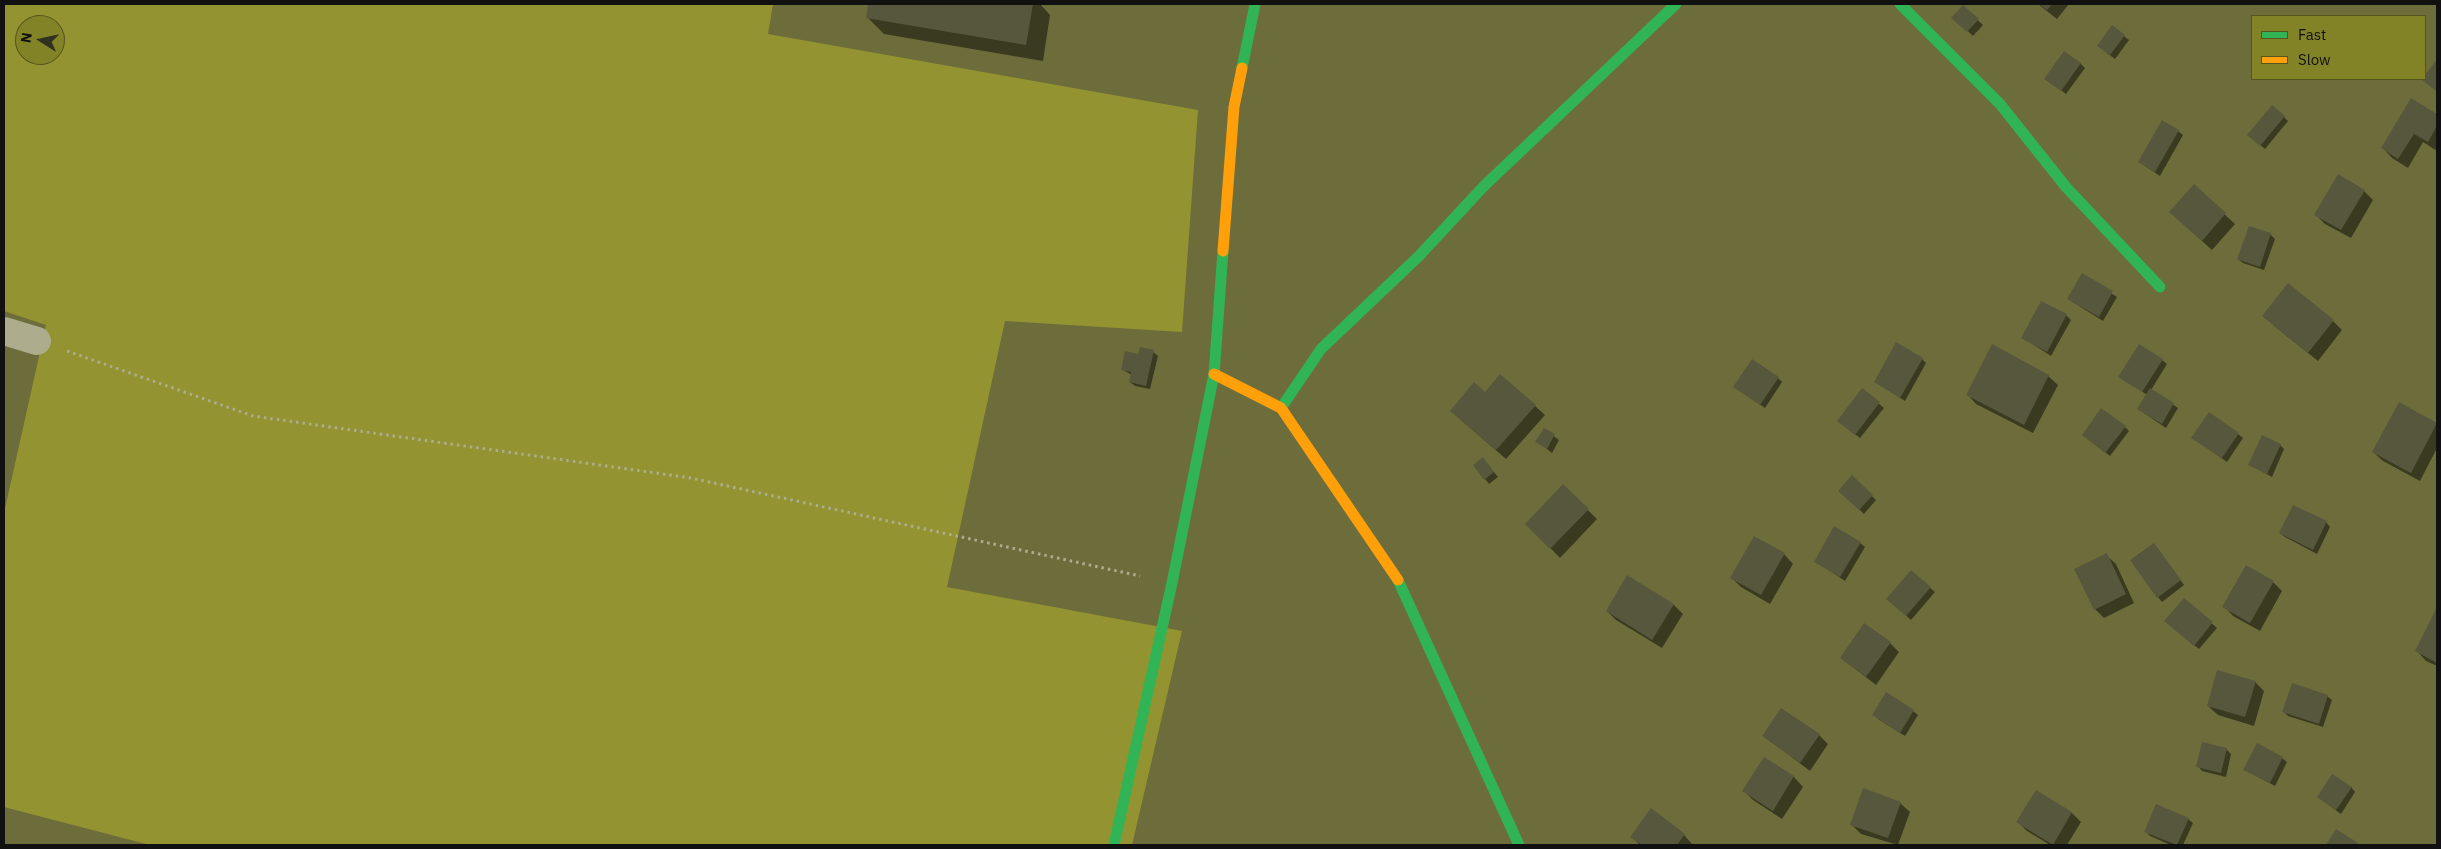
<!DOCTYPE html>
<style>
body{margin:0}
#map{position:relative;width:2441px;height:849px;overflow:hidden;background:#6d6d3c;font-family:"IBM Plex Sans",sans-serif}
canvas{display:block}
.frame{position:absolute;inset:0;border:5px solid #111;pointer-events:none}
.legend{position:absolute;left:2251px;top:15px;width:175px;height:65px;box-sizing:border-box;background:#828227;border:1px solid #55551e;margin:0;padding:6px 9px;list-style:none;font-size:15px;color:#111}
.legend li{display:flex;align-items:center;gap:10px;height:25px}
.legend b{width:25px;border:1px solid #55551e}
.north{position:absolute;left:15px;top:15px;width:50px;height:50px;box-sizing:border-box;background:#828227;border:1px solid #55551e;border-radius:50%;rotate:280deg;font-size:14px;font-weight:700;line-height:20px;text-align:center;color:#111}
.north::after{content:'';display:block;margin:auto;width:18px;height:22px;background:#313120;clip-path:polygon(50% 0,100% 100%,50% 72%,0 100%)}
</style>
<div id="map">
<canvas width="2441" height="849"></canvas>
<div class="frame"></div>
<ul class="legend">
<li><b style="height:6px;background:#30b455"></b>Fast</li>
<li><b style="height:6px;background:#ff9f0a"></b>Slow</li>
</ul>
<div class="north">N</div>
</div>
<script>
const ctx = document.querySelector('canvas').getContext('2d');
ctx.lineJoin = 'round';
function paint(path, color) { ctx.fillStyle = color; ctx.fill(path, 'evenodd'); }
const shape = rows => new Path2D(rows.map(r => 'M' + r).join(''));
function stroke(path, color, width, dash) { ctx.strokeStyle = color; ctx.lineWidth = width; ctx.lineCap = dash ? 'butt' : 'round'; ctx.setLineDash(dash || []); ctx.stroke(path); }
paint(shape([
 [4,4,773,4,768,34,1198,110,1182,332,1005,321,947,587,1182,631,1132,845,150,845,4,807,4,513,46,325,4,311],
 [25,25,55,25,55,55,25,55]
]), '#949332');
paint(shape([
 [869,4,1040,4,1050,15,1043,61,884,34,867,17],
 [2038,4,2069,4,2057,19],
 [1963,6,1983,25,1973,36,1953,17],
 [2112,27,2129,40,2115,59,2103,50],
 [2080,63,2085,68,2066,94,2046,79],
 [2411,100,2437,115,2437,151,2423,142,2408,168,2392,158,2383,148],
 [2284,117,2288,121,2265,149,2253,139],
 [2178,131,2183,135,2160,176,2139,162],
 [2194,186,2235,224,2212,250,2170,212],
 [2364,191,2373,200,2351,238,2325,224,2315,214],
 [2270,234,2275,239,2264,270,2243,263,2238,259],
 [2082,275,2117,297,2103,321,2068,299],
 [2066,315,2071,320,2051,356,2023,338],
 [2333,321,2342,330,2318,361,2273,325],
 [1153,352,1158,356,1150,389,1135,386,1130,382,1132,375,1123,370,1139,355],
 [1922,359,1926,363,1905,401,1876,382],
 [2162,360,2167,364,2151,390,2178,408,2166,428,2138,409,2147,395,2120,376],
 [2048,376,2058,385,2033,433,1976,404,1967,394],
 [1778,378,1782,382,1765,408,1740,391],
 [1862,390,1884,408,1860,438,1843,425],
 [1535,406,1545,415,1506,459,1461,420],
 [2436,424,2437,448,2420,481,2383,461,2373,452],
 [2125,427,2129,431,2110,456,2088,439],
 [1544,429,1559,440,1552,453,1537,441],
 [2238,434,2243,438,2227,462,2193,438],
 [2280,445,2284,449,2272,477,2250,465],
 [1483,459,1498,477,1489,484,1475,466],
 [1852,477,1876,500,1864,514,1840,491],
 [1563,486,1597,519,1560,558,1527,524],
 [2326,522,2330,527,2317,554,2285,537,2280,533],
 [1860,543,1865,547,1845,581,1815,561],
 [2158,549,2184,585,2162,602,2158,597],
 [1784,554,1793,564,1770,604,1741,587,1732,578],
 [2106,555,2116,564,2134,603,2104,618,2095,609],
 [1911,572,1935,592,1911,620,1892,603],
 [2273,582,2282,591,2260,631,2233,616,2224,606],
 [2184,599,2217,628,2199,649,2170,625],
 [1674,605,1683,614,1662,648,1616,620,1607,611],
 [2437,609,2437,666,2426,661,2417,651],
 [1890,643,1899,652,1876,685,1841,658],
 [2255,682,2264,691,2254,726,2218,715,2208,706],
 [2327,696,2332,700,2323,727,2288,716,2283,711],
 [1913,711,1918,715,1905,736,1878,719],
 [1819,735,1828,744,1810,771,1764,736],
 [2226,749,2231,754,2226,777,2202,771,2198,766],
 [2282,758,2287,762,2275,786,2245,770],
 [1765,759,1794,777,1803,787,1782,819,1753,800,1744,791],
 [2351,787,2355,792,2341,814,2318,797],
 [2036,791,2072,813,2081,822,2067,845,2050,845,2027,831,2018,822],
 [1900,803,1910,812,1898,845,1861,834,1851,824],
 [2188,819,2193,823,2183,845,2171,845,2150,836,2146,832],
 [1684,835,1693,845,1640,845,1632,837]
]), '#0007');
paint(shape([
 [868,4,1033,4,1026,45,866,18],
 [2039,4,2052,4,2047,10],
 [1963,5,1979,19,1967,32,1951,18],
 [2112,25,2125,35,2110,55,2097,46],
 [2064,51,2081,63,2061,91,2044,79],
 [2437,59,2437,92,2421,79,2425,79,2425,75],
 [2411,98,2437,114,2437,126,2428,142,2414,134,2398,159,2381,148],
 [2272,105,2285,116,2260,146,2247,135],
 [2162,120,2179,130,2155,172,2138,162],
 [2338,174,2365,190,2341,230,2314,215],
 [2194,184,2226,213,2202,241,2169,212],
 [2249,226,2271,233,2260,267,2237,259],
 [2082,273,2113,291,2099,317,2067,299],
 [2288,283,2334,320,2308,353,2262,316],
 [2041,301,2067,314,2047,352,2021,338],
 [1896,342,1923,358,1900,398,1874,382],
 [1992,344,2049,375,2024,425,1966,395],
 [2139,344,2163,359,2142,392,2118,377],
 [1140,347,1154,350,1146,386,1129,382,1131,372,1121,370,1125,351,1138,354],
 [1752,359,1779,377,1760,405,1733,387],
 [1500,374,1536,405,1496,450,1450,411,1474,382,1485,392],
 [1862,388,1880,402,1855,435,1837,421],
 [2150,388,2174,403,2162,424,2137,409],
 [2399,402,2437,423,2411,473,2372,452],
 [2101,408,2126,426,2105,453,2082,435],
 [2209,412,2239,433,2222,458,2191,438],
 [1544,428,1555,434,1547,449,1535,442],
 [2262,435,2281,444,2267,474,2248,465],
 [1483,457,1494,472,1484,480,1473,465],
 [1852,475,1873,495,1859,510,1838,491],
 [1563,484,1589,509,1550,549,1525,524],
 [2293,505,2327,521,2313,550,2279,533],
 [1834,526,1861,542,1840,577,1814,562],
 [1754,536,1785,553,1761,595,1730,578],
 [2154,543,2181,580,2157,598,2130,560],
 [2107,553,2126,594,2094,610,2074,569],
 [2246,565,2274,581,2250,623,2222,607],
 [1911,570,1931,587,1906,616,1886,599],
 [1627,575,1674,604,1652,640,1606,611],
 [2184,598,2213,622,2194,646,2164,621],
 [2437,607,2437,663,2415,651],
 [1864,623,1891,642,1866,677,1840,658],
 [2217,670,2256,681,2245,717,2207,706],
 [2292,683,2328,695,2319,724,2282,712],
 [1886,692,1914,710,1900,733,1872,715],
 [1781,708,1820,734,1800,763,1762,736],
 [2202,742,2227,748,2221,773,2196,767],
 [2257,743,2283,757,2270,783,2243,770],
 [1764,757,1794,776,1773,811,1742,791],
 [2332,774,2352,787,2336,810,2317,797],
 [1863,788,1901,802,1888,838,1850,825],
 [2036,790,2072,812,2053,845,2016,822],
 [2156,804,2189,818,2177,845,2144,832],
 [1651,808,1685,834,1677,845,1642,845,1630,837],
 [2336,829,2358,843,2357,845,2326,845]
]), '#57573d');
stroke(shape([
 [67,351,253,416,691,478,1140,576]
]), '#adad8e', 3, [2.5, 4]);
stroke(shape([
 [4,331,37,341]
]), '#adad8e', 28);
stroke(shape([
 [1900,4,2000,104,2066,187,2160,287],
 [1242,68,1255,4],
 [1281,408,1321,349,1419,256,1484,186,1676,4],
 [1398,580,1519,845],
 [1114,845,1172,583,1214,374,1223,251]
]), '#30b455', 11);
stroke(shape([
 [1223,251,1234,107,1242,68],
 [1214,374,1281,408,1398,580]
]), '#ff9f0a', 11);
</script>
